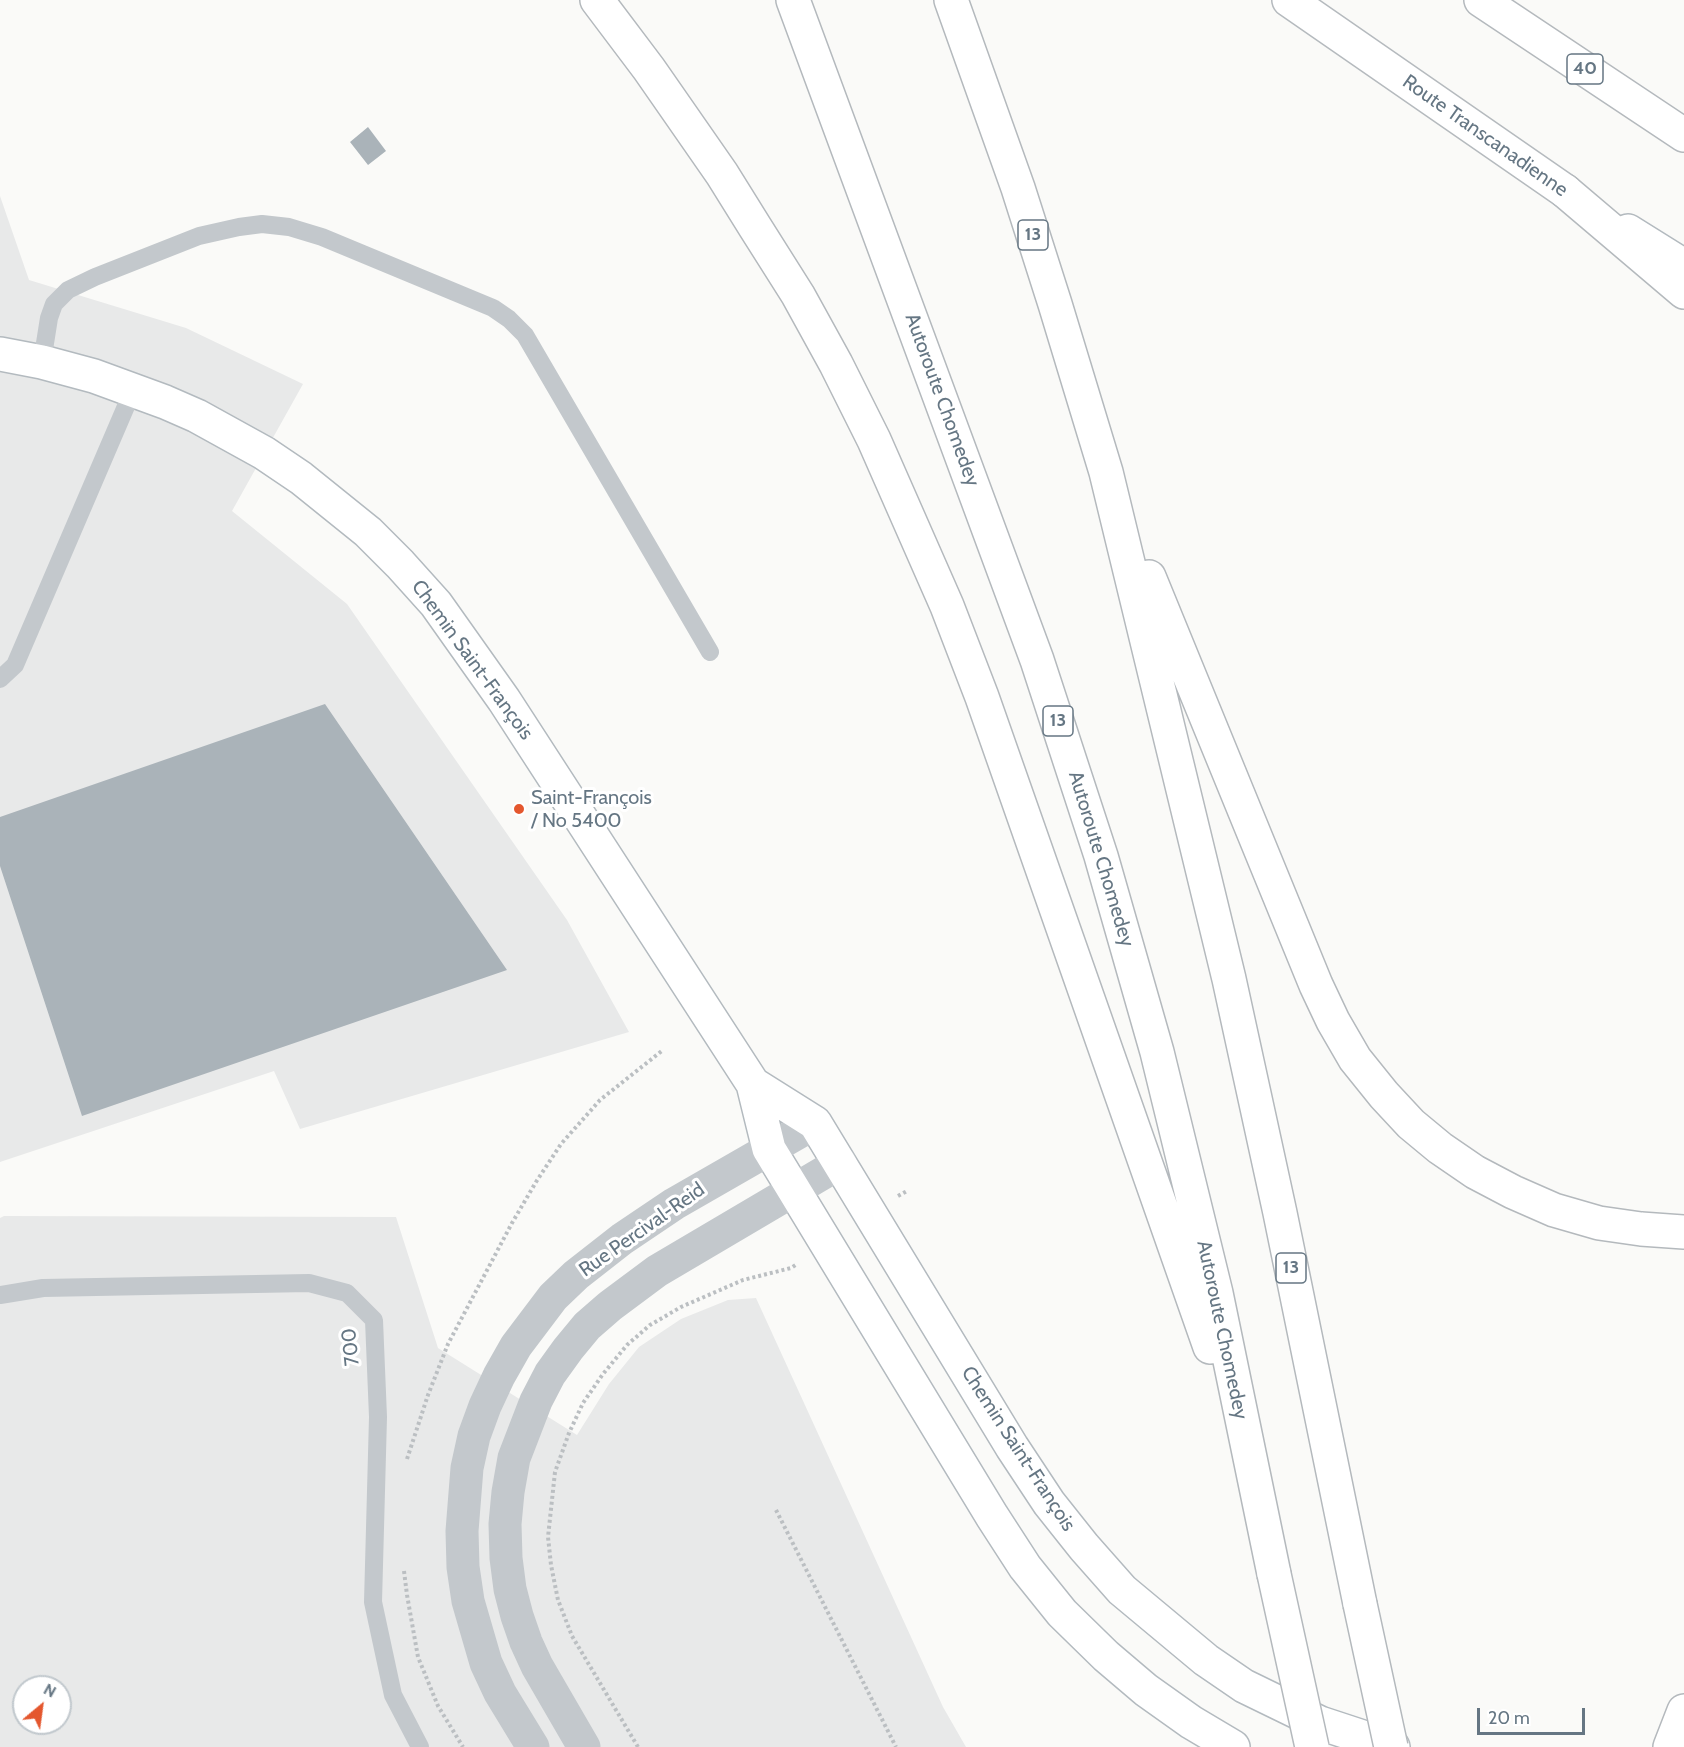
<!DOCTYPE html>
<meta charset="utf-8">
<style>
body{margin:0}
#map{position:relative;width:1684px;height:1747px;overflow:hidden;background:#fafaf8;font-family:Cabin,sans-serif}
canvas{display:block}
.north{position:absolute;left:12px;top:1675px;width:60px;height:60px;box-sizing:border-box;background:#fff;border:2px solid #c1c8cd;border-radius:50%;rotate:29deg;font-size:16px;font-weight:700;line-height:24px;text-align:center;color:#657683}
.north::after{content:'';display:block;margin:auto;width:21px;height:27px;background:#e4572e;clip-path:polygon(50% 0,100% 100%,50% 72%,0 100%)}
.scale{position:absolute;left:1477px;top:1708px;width:108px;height:27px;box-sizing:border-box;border:3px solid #657683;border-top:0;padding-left:8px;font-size:18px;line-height:21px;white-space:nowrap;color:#657683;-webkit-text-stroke:4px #fff;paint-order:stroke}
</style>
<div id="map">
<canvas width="1684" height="1747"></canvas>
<div class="north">N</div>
<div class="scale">20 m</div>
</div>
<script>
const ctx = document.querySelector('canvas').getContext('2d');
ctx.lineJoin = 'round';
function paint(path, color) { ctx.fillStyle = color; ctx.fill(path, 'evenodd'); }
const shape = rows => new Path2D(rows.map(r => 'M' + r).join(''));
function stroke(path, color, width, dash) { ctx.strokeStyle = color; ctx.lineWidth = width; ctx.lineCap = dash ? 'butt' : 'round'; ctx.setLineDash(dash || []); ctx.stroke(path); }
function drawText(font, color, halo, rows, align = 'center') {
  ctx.font = font + ' Cabin,sans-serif'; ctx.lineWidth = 6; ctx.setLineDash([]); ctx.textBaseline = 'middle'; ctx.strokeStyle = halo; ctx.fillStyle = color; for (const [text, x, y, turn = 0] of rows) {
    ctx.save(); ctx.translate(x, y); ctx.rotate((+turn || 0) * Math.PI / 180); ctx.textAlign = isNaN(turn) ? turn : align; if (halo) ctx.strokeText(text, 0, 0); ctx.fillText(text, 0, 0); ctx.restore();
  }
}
paint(shape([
 [0,196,29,280,186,328,303,384,232,511,347,604,567,920,629,1032,300,1129,274,1071,0,1162],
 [4,1216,396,1217,438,1348,577,1435,609,1384,639,1347,681,1319,728,1300,756,1298,943,1707,966,1747,0,1747,0,1218],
 [24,1687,60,1687,60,1723,24,1723]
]), '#e8e9e9');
paint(shape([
 [368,127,386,151,368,165,350,142],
 [325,704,507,970,82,1116,0,866,0,817]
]), '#aab3b9');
const secondary = shape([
 [1628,231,1684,266],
 [0,354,42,362,94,376,165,402,197,416,264,453,301,478,368,532,400,564,436,604,504,700,753,1084,769,1149,992,1516,1025,1567,1062,1613,1106,1656,1146,1690,1191,1722,1233,1747],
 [753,1084,815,1123,1012,1447,1049,1503,1084,1547,1122,1590,1206,1660,1244,1686,1320,1723,1393,1747]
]);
const primary = shape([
 [1289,0,1565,191]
]);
const highway = shape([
 [597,0,649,69,722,174,755,227,798,295,836,364,874,440,947,606,982,697,1210,1347],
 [793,0,1037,660,1101,856,1157,1052,1216,1293,1274,1574],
 [951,0,1018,188,1055,304,1106,472,1229,979,1280,1213,1360,1604],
 [1481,0,1684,135],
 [1565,191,1684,292],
 [1149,577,1316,985,1333,1021,1355,1059,1384,1095,1411,1124,1440,1148,1475,1172,1513,1192,1554,1210,1599,1223,1641,1229,1684,1232],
 [1670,1747,1684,1711]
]);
stroke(secondary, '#b3babf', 36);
stroke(primary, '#b5babe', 36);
stroke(highway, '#b4b9bd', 36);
stroke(shape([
 [898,1196,907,1191],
 [407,1459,428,1395,448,1344,512,1223,536,1182,561,1144,600,1100,663,1050],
 [776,1510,896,1747],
 [404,1571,407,1595,418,1657,438,1706,463,1747],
 [638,1747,572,1636,558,1600,551,1565,548,1537,555,1472,569,1433,583,1403,603,1374,627,1345,650,1325,681,1307,743,1280,791,1268,797,1264]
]), '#bbbfc2', 4, [3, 3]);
stroke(shape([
 [42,362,49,318,54,304,68,290,95,277,199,236,239,227,262,224,289,227,322,237,493,308,509,319,525,335,710,652],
 [0,679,15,665,133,390],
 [0,1295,43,1288,309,1283,347,1293,374,1320,378,1417,373,1602,393,1695,420,1747]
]), '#c3c8cc', 18);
stroke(shape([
 [533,1747,500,1693,486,1663,468,1601,463,1567,462,1531,467,1468,474,1436,485,1406,499,1376,516,1346,553,1297,576,1275,622,1239,674,1204,815,1123],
 [584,1747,537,1666,526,1642,517,1616,510,1589,506,1558,505,1524,508,1492,514,1458,536,1401,550,1374,568,1349,587,1326,610,1306,657,1271,840,1163]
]), '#c3c8cc', 33);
stroke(secondary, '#fff', 33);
stroke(primary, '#fff', 33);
stroke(highway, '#fff', 33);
const highwayBridge = shape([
 [1274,1574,1312,1747],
 [1360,1604,1391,1747]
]);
stroke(highwayBridge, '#b4b9bd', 36, []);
stroke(highwayBridge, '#fff', 33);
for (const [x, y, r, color] of [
 [519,809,6,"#e4572e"]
]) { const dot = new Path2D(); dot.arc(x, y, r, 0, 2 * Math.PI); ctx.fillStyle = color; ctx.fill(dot); stroke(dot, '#fff', 2); }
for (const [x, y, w] of [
 [1585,69,36],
 [1033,235,30],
 [1058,721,30],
 [1291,1268,30]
]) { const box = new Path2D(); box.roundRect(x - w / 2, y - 15, w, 30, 4.5); ctx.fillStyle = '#fff'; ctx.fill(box); stroke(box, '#657683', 1.5); }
drawText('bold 18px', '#657683', null, [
 ["40",1585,69],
 ["13",1033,235],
 ["13",1058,721],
 ["13",1291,1268]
]);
drawText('20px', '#657683', '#fff', [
 ["Route Transcanadienne",1485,136,35],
 ["Autoroute Chomedey",942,400,70],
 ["Chemin Saint-François",472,660,54],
 ["Autoroute Chomedey",1101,859,73],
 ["Rue Percival-Reid",642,1230,-35],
 ["Autoroute Chomedey",1222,1330,78],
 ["700",351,1347,-96],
 ["Chemin Saint-François",1018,1449,57]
]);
drawText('20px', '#657683', '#fff', [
 ["Saint-François",531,798],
 ["/ No 5400",531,821]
], 'left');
</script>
